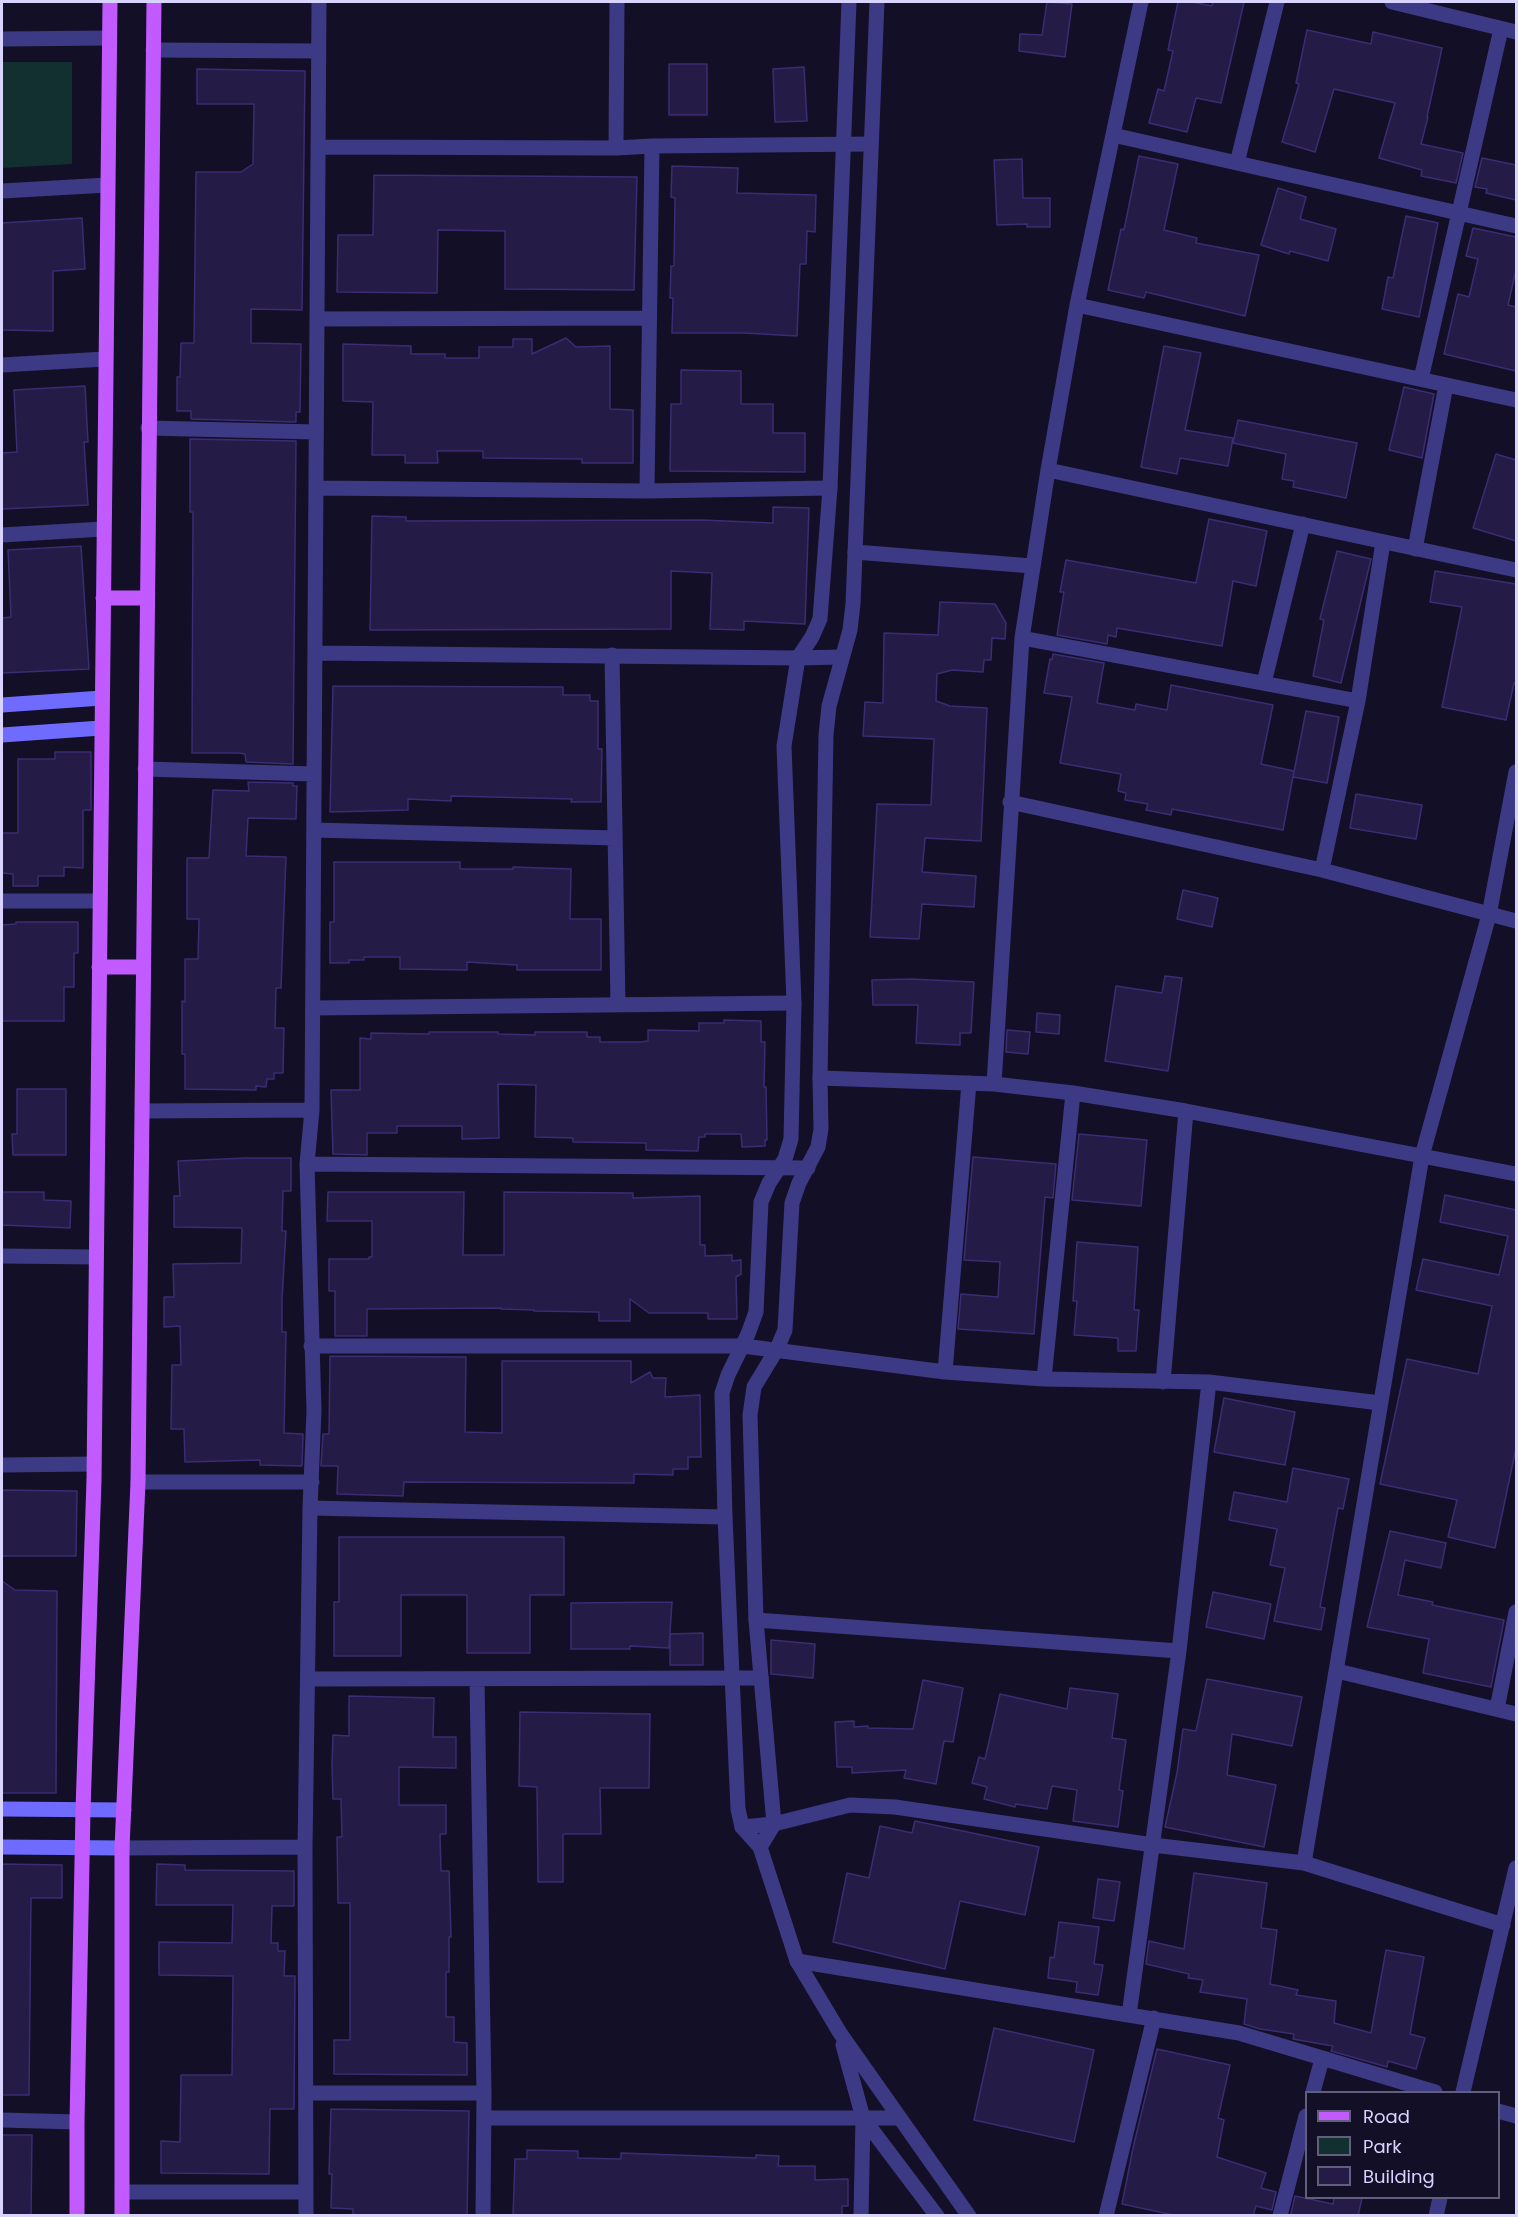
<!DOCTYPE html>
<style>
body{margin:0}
#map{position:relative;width:1518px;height:2217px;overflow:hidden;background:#130f26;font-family:Poppins,sans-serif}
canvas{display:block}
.frame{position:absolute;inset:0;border:3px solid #d9d4ff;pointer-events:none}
.legend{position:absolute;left:1305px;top:2091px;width:195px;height:108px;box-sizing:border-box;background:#130f26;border:2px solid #625e7d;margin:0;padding:8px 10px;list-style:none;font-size:18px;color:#d9d4ff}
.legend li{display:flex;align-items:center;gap:12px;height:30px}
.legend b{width:30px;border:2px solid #625e7d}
</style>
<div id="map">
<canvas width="1518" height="2217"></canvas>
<div class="frame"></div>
<ul class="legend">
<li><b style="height:8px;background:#c25bff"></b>Road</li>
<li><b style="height:16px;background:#12302f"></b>Park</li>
<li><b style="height:16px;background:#241b47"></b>Building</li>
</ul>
</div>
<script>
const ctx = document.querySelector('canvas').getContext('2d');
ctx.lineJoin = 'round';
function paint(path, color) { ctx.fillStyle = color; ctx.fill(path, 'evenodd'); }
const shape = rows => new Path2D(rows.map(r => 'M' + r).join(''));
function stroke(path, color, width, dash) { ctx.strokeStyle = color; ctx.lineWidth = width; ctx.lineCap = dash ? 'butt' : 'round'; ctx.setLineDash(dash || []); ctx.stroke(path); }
paint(shape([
 [2,62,72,62,72,164,2,168]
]), '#12302f');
const building = shape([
 [1047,2,1072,4,1065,57,1019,51,1020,34,1042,35,1047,2],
 [1178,2,1191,2,1212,6,1213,2,1244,2,1221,103,1196,98,1187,132,1149,123,1158,89,1164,91,1173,51,1168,50,1178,2],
 [1307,30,1371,44,1373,32,1442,48,1427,117,1428,117,1421,144,1463,153,1456,183,1421,176,1422,170,1379,158,1395,103,1334,89,1315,152,1282,142,1299,84,1296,83,1307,30],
 [669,64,707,64,707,115,669,115,669,64],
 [804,67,807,121,775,122,773,69,804,67],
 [197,69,305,71,302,310,251,309,251,343,301,344,300,412,296,412,296,422,191,419,191,411,177,411,177,377,180,377,181,343,194,343,196,172,241,172,253,164,254,104,197,104,197,69],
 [1139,156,1178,164,1164,230,1197,238,1196,243,1259,255,1245,316,1146,292,1144,298,1108,290,1121,229,1124,230,1139,156],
 [1482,158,1516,165,1516,200,1486,193,1487,189,1475,187,1482,158],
 [1022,159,1023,198,1050,198,1050,227,1027,227,1027,224,997,225,994,160,1022,159],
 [672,166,738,168,737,193,816,195,815,232,807,231,806,264,800,264,797,336,744,333,672,333,673,298,670,298,671,266,674,266,675,198,671,197,672,166],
 [374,175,637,177,634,290,505,289,505,231,438,230,437,293,337,292,338,235,373,235,374,175],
 [1278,188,1306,197,1300,219,1336,229,1328,261,1290,251,1289,254,1261,245,1278,188],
 [1406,216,1438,223,1419,317,1382,309,1388,277,1393,278,1406,216],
 [82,218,85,269,53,271,53,331,2,330,2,223,82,218],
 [1473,228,1516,237,1516,270,1508,305,1516,307,1516,371,1444,354,1458,294,1469,297,1478,259,1466,256,1473,228],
 [566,338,576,347,610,346,610,409,633,410,633,463,582,463,582,459,483,458,483,451,437,451,438,463,405,463,405,455,372,455,373,402,343,401,343,344,411,346,411,354,445,354,445,358,479,358,479,347,513,347,513,339,532,339,532,354,566,338],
 [1164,346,1201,353,1185,430,1233,438,1228,466,1180,458,1177,474,1141,467,1164,346],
 [681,370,741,371,741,404,773,404,773,433,805,433,805,472,670,471,671,404,681,404,681,370],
 [85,386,88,442,84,442,88,505,2,509,2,453,17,452,14,390,85,386],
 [1404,387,1434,394,1422,458,1389,450,1404,387],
 [1238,420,1357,443,1346,498,1293,487,1294,481,1282,479,1286,454,1233,443,1238,420],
 [190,439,296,441,293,764,246,762,245,754,239,753,192,753,193,512,190,512,190,439],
 [1496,454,1516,460,1516,541,1473,528,1496,454],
 [773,507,809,508,805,624,744,621,744,630,710,629,712,573,671,571,671,629,370,630,372,516,406,517,406,521,702,520,773,523,773,507],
 [1209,519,1267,531,1256,586,1233,581,1222,646,1117,628,1116,637,1108,635,1107,644,1057,635,1064,592,1060,592,1066,560,1196,583,1209,519],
 [81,546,89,669,2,673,2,618,11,617,8,550,81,546],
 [1337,551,1371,559,1341,683,1313,676,1324,620,1320,619,1337,551],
 [1435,571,1516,584,1516,684,1514,683,1506,720,1442,707,1462,607,1430,602,1435,571],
 [940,602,995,604,1006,623,1005,639,992,638,991,660,984,660,983,672,952,670,937,674,936,701,950,706,987,708,981,841,925,838,922,872,976,876,974,907,922,904,919,939,870,937,877,804,931,805,934,739,863,736,865,702,883,703,884,633,938,635,940,602],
 [1053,654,1104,663,1097,703,1135,710,1136,704,1167,710,1171,685,1273,705,1261,764,1294,771,1283,830,1172,809,1171,815,1146,810,1148,804,1125,800,1126,793,1118,791,1121,774,1060,763,1072,697,1044,693,1050,659,1052,660,1053,654],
 [333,686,563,687,563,695,590,695,590,701,598,701,598,749,602,749,601,802,571,802,572,799,451,796,451,801,408,799,408,810,330,812,333,686],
 [1306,711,1339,717,1327,783,1293,777,1306,711],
 [55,752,91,752,91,810,83,810,83,868,64,867,64,876,38,876,38,886,13,886,13,874,2,873,2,833,18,833,18,759,55,759,55,752],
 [248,782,293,783,293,786,297,786,296,819,248,818,246,856,286,857,281,988,276,988,275,1028,284,1028,283,1073,274,1073,274,1079,267,1079,266,1087,256,1086,256,1090,185,1089,185,1054,182,1054,182,1001,185,1002,185,959,198,959,199,919,187,919,187,858,209,858,213,790,249,791,248,782],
 [1356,794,1422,805,1416,839,1350,828,1356,794],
 [334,862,460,862,460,869,513,869,513,867,571,869,570,919,601,919,601,970,517,970,517,965,467,962,467,970,400,969,400,957,364,957,364,960,349,960,349,963,330,963,330,922,334,922,334,862],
 [1183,890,1218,898,1212,927,1177,919,1183,890],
 [16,922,78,922,78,953,74,953,74,987,64,987,64,1021,2,1021,2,925,16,924,16,922],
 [1165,976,1182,978,1168,1071,1105,1061,1116,986,1162,993,1165,976],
 [910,979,974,982,971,1033,960,1033,960,1045,916,1043,918,1005,873,1005,872,980,910,979],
 [1037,1013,1060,1015,1059,1034,1036,1032,1037,1013],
 [724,1020,761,1021,761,1042,765,1042,764,1087,766,1087,767,1140,765,1140,765,1146,742,1147,741,1134,705,1134,705,1137,699,1137,698,1151,646,1150,646,1143,573,1142,573,1138,535,1137,536,1085,498,1084,499,1138,462,1139,462,1126,397,1126,397,1133,367,1133,367,1155,333,1154,331,1090,360,1090,360,1038,371,1039,371,1033,429,1034,429,1032,498,1032,498,1034,535,1035,535,1032,587,1032,587,1037,600,1037,600,1042,641,1042,648,1041,648,1030,699,1031,699,1023,724,1023,724,1020],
 [1007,1030,1030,1032,1028,1054,1006,1052,1007,1030],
 [17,1089,66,1089,66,1155,13,1155,12,1134,17,1134,17,1089],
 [1079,1134,1147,1140,1141,1206,1072,1200,1079,1134],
 [973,1157,1056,1164,1053,1198,1045,1197,1034,1334,958,1329,961,1294,998,1297,1000,1262,964,1260,973,1157],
 [246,1158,291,1158,291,1191,283,1191,282,1231,286,1231,282,1299,282,1332,286,1332,284,1433,303,1434,302,1466,260,1465,260,1460,185,1462,184,1429,171,1429,172,1365,181,1365,180,1326,164,1327,164,1297,174,1297,173,1264,241,1263,242,1228,174,1227,174,1196,180,1196,178,1161,246,1158],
 [2,1192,44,1192,44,1200,71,1201,70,1228,2,1225,2,1192],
 [328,1192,464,1192,463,1255,504,1255,504,1192,633,1193,633,1198,700,1196,700,1245,705,1245,705,1256,732,1255,732,1261,741,1260,741,1274,736,1277,737,1319,708,1319,708,1313,649,1313,630,1299,630,1321,599,1321,599,1312,534,1311,534,1310,501,1309,501,1308,367,1309,367,1336,335,1336,335,1291,329,1291,329,1259,369,1259,369,1257,372,1257,372,1221,327,1221,328,1192],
 [1445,1195,1516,1210,1516,1448,1495,1548,1448,1537,1457,1500,1380,1484,1407,1359,1478,1374,1492,1306,1416,1290,1423,1259,1499,1275,1508,1236,1440,1222,1445,1195],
 [1077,1242,1138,1247,1134,1310,1139,1310,1136,1351,1118,1351,1118,1338,1074,1335,1077,1301,1073,1301,1077,1242],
 [330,1356,466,1357,465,1432,502,1433,502,1361,631,1361,631,1383,650,1372,653,1378,666,1378,665,1397,700,1395,701,1457,688,1457,688,1469,673,1469,673,1475,634,1474,634,1483,404,1482,403,1496,337,1494,338,1466,321,1466,323,1434,329,1434,330,1356],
 [1224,1398,1295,1412,1285,1465,1214,1452,1224,1398],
 [1293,1468,1349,1479,1343,1509,1338,1508,1320,1607,1325,1608,1321,1630,1274,1621,1285,1568,1270,1565,1277,1529,1229,1520,1234,1492,1287,1502,1293,1468],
 [2,1490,77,1491,76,1556,2,1556,2,1490],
 [1390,1531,1446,1543,1441,1568,1405,1560,1398,1595,1433,1602,1432,1605,1504,1620,1491,1687,1423,1673,1429,1639,1367,1627,1390,1531],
 [339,1537,564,1537,564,1595,530,1595,530,1653,467,1653,467,1595,401,1595,401,1656,334,1656,334,1602,339,1602,339,1537],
 [2,1581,15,1590,57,1591,56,1793,2,1793,2,1581],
 [1213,1592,1271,1604,1264,1639,1206,1627,1213,1592],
 [672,1602,669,1648,630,1646,630,1649,571,1649,571,1603,672,1602],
 [703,1633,703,1665,670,1665,670,1634,703,1633],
 [771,1640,815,1644,813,1678,771,1674,771,1640],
 [1207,1679,1302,1697,1292,1746,1232,1734,1227,1775,1276,1785,1264,1847,1165,1827,1177,1773,1183,1729,1196,1731,1207,1679],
 [923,1680,963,1688,953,1742,944,1741,936,1784,904,1778,906,1770,852,1773,852,1767,837,1767,835,1722,854,1721,854,1727,868,1726,868,1728,913,1729,923,1680],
 [1070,1688,1118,1694,1112,1738,1126,1740,1119,1790,1123,1791,1118,1827,1073,1821,1077,1790,1052,1786,1047,1809,1016,1804,1015,1807,984,1799,987,1787,972,1783,979,1757,985,1759,1000,1694,1067,1709,1070,1688],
 [349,1696,434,1698,433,1737,456,1737,456,1768,399,1767,399,1805,446,1805,446,1834,440,1834,441,1871,449,1871,451,1937,449,1937,449,1972,446,1972,446,2017,454,2017,454,2042,467,2043,467,2075,334,2074,334,2040,350,2040,350,1903,338,1903,337,1837,342,1837,341,1799,333,1799,332,1766,333,1735,349,1736,349,1696],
 [520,1712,650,1714,649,1788,600,1788,601,1834,563,1834,563,1882,538,1882,537,1787,519,1786,520,1712],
 [915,1821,1039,1847,1025,1915,960,1901,945,1969,833,1942,847,1873,869,1878,880,1826,912,1833,915,1821],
 [2,1864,62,1865,62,1898,31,1898,29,2095,2,2095,2,1864],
 [157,1864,185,1865,185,1870,294,1871,294,1906,272,1906,271,1943,278,1943,278,1951,285,1951,284,1976,295,1976,294,2109,270,2109,269,2174,161,2173,161,2141,180,2142,181,2075,232,2075,233,1976,159,1975,159,1942,232,1943,233,1905,156,1905,157,1864],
 [1194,1873,1267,1883,1261,1928,1277,1930,1270,1984,1298,1990,1296,1995,1336,2001,1334,2023,1371,2033,1386,1950,1424,1957,1410,2034,1425,2038,1416,2069,1388,2061,1387,2067,1331,2051,1333,2046,1293,2039,1294,2034,1260,2029,1244,2024,1247,1999,1200,1992,1203,1980,1188,1978,1189,1974,1146,1964,1149,1941,1184,1949,1194,1873],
 [1098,1879,1120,1882,1114,1921,1093,1918,1098,1879],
 [1059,1922,1099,1927,1094,1964,1103,1965,1098,1995,1076,1992,1077,1982,1048,1978,1050,1957,1054,1958,1059,1922],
 [994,2028,1094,2050,1074,2142,974,2120,994,2028],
 [1157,2049,1230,2065,1218,2118,1224,2120,1217,2157,1266,2173,1261,2188,1276,2192,1272,2210,1256,2206,1253,2216,1178,2216,1122,2204,1133,2148,1157,2049],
 [331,2109,469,2111,467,2216,353,2216,353,2209,331,2208,332,2174,329,2174,331,2109],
 [2,2135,32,2135,31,2216,2,2216,2,2135],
 [527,2150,578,2151,578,2158,621,2159,621,2153,756,2158,756,2155,779,2156,778,2166,815,2166,815,2180,848,2179,848,2206,842,2206,842,2216,513,2216,515,2159,527,2159,527,2150],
 [1295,2196,1333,2204,1334,2198,1362,2198,1358,2216,1300,2216,1291,2214,1295,2196]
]);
paint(building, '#241b47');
stroke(building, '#3b2d73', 1.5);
stroke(shape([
 [1392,2,1516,32],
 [2,39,109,38],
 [153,50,318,51],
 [1113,135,1516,226],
 [318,147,616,148,652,146,871,144],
 [616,148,617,2],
 [1237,163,1277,2],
 [2,191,107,185],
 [1077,305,1516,400],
 [317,319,649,318],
 [2,365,105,359],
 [1421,379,1501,29],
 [148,428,316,432],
 [1048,470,1516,570],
 [316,488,647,491,830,488],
 [647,491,652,146],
 [2,535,103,529],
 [1415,549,1446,385],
 [855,552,1032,566],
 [1022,638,1358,701],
 [315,653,798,658,841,657],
 [612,655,618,1005],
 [1264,683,1303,524],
 [145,769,314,774],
 [1010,802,1322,870,1516,921],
 [314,830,615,838],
 [1322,870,1358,701,1383,542],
 [2,901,100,901],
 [313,1008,794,1003],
 [820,1078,994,1084,1073,1093,1186,1111,1516,1174],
 [994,1084,1022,638,1048,470,1077,305,1141,2],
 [142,1111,312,1110],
 [307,1164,808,1168],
 [2,1256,96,1257],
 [311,1346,743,1346,945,1372,1044,1379,1209,1382,1380,1403],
 [945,1372,969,1083],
 [1044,1379,1073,1093],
 [1163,1382,1186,1111],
 [2,1465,94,1464],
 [138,1482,312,1482],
 [310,1508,725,1517],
 [756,1620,1179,1651],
 [1337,1671,1516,1714],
 [309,1679,761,1678],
 [477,1679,484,2093,483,2216],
 [1497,1709,1516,1612],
 [742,1827,774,1824,850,1805,895,1807,1153,1845,1304,1863,1503,1925],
 [122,1848,305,1847],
 [1304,1863,1422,1156,1489,915,1516,772],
 [797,1961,1239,2033,1435,2092],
 [1129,2015,1179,1651,1209,1382],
 [1313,2092,1322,2059],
 [1463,2092,1516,1868],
 [307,2093,484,2093],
 [1498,2111,1516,2116],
 [484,2118,863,2118,861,2216],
 [2,2120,77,2122],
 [122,2192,306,2192],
 [306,2216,305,1847,310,1508,314,1411,307,1164,312,1110,319,2],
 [1106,2216,1154,2018],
 [1280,2216,1306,2116],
 [1436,2216,1440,2198]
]), '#3d3a85', 15);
stroke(shape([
 [849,2,830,488,820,619,812,637,798,658,784,746,794,1003,791,1139,785,1159,769,1183,761,1202,756,1312,748,1334,728,1375,722,1393,725,1517,738,1809,742,1827,760,1847,797,1961,840,2033,969,2216],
 [760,1847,774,1824,756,1620,750,1415,754,1387,777,1349,785,1330,792,1203,799,1183,818,1147,821,1129,820,1078,826,735,829,706,850,630,853,604,877,2],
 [843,2045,863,2118,937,2216],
 [863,2118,900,2118]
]), '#3d3a85', 15);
stroke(shape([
 [2,705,102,698],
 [2,735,101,728],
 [2,1809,124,1810],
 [2,1847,122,1848]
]), '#6f6bff', 15);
stroke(shape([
 [103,598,146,598],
 [99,967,143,967],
 [77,2216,77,2122,83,1810,94,1480,110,2],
 [122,2216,122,1848,138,1482,154,2]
]), '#c25bff', 15);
</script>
